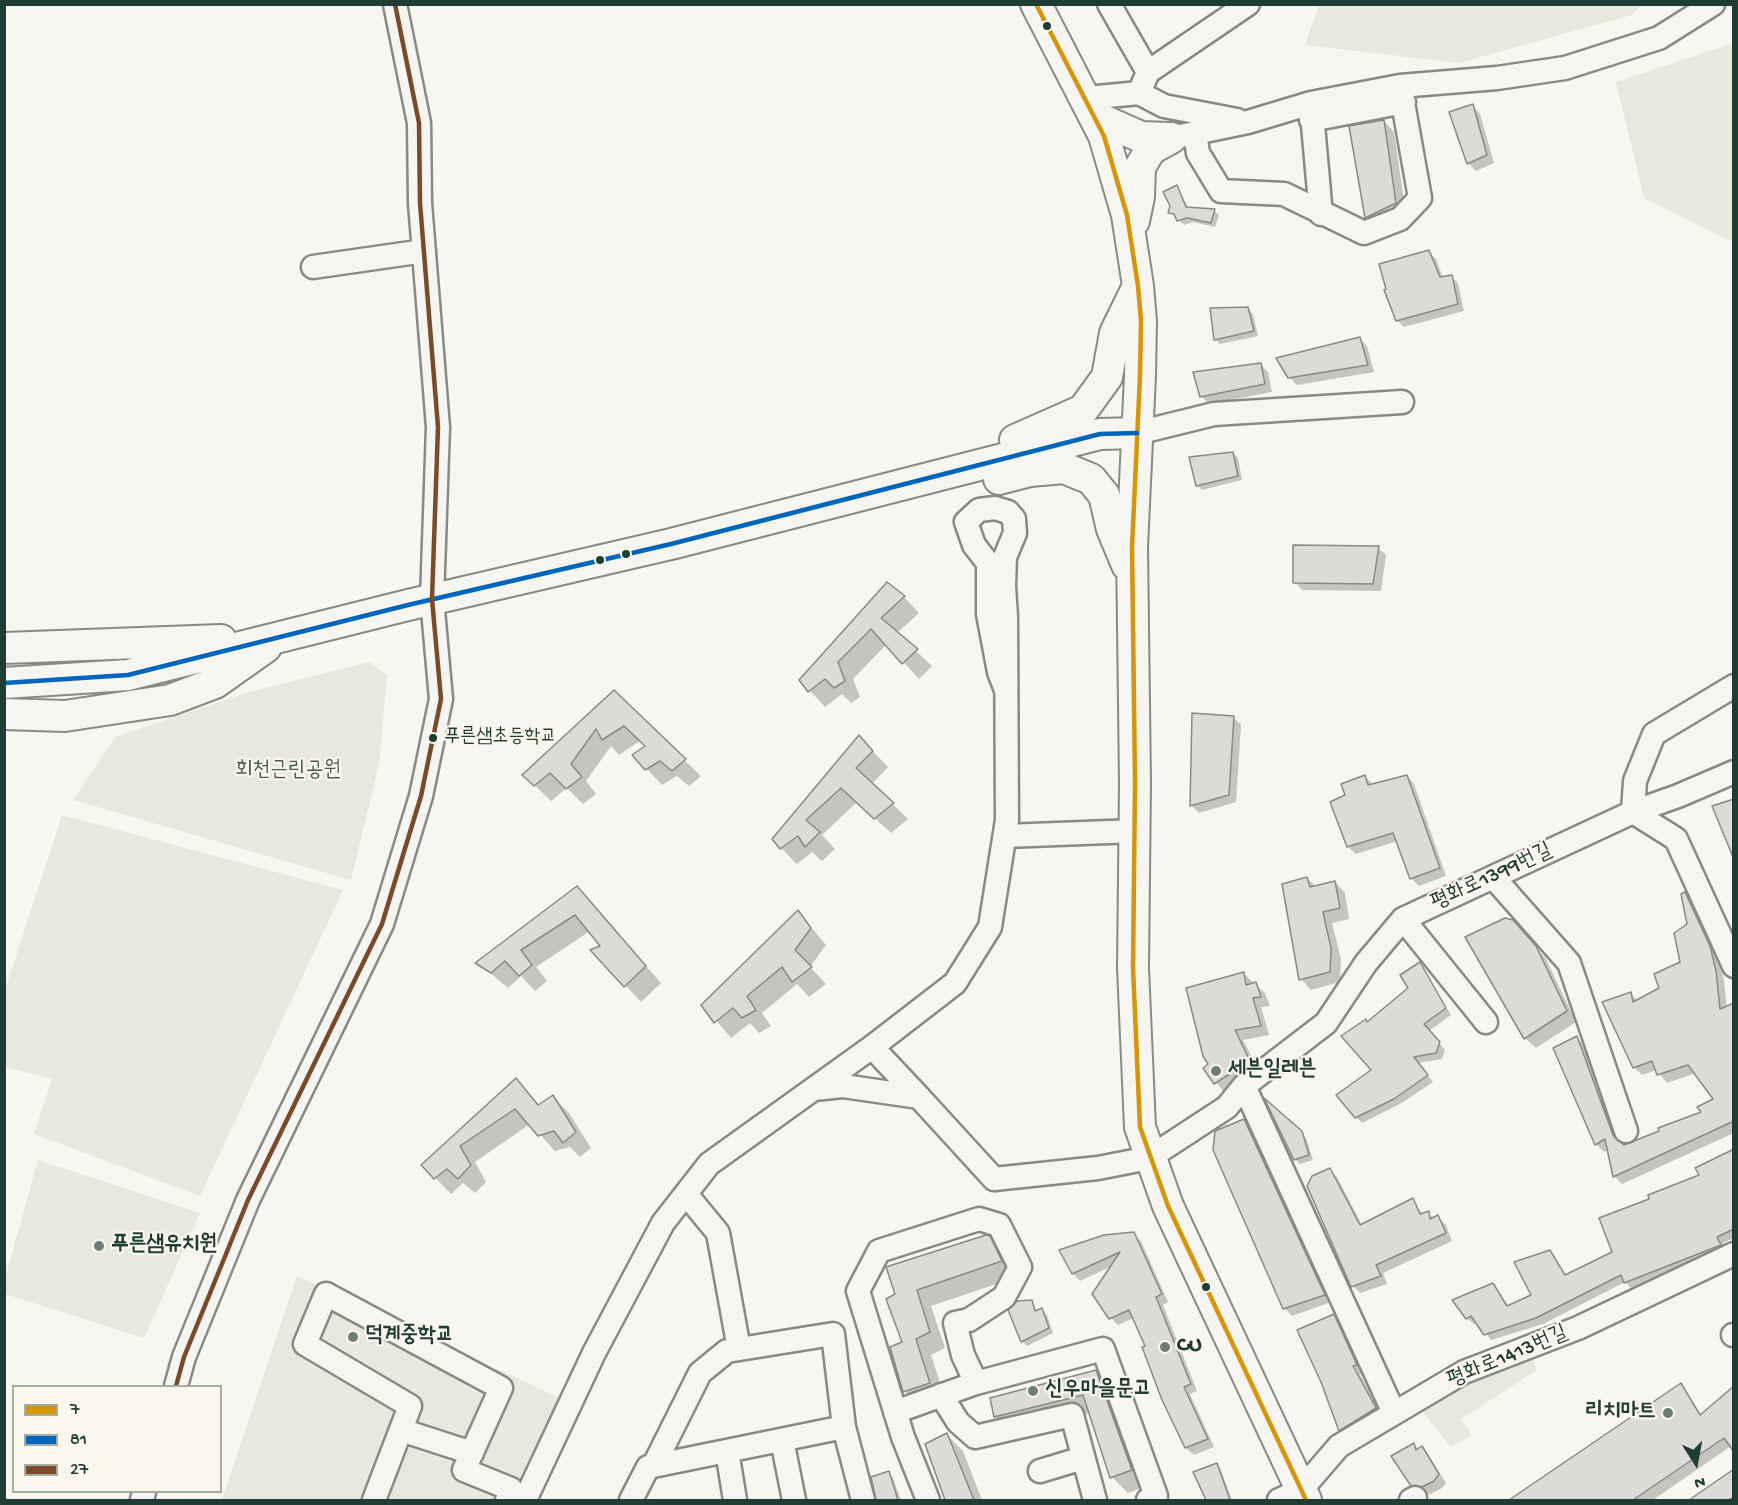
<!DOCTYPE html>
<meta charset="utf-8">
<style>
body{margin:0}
#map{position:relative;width:1738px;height:1505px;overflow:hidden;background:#f8f6f0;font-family:"Gochi Hand",sans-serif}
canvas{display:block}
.frame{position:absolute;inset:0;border:6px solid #1f3d34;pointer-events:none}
.legend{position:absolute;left:12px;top:1385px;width:210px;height:108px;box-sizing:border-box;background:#fbf7ec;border:2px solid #a3ada2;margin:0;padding:8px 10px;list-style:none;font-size:18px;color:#1f3d34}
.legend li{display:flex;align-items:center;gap:12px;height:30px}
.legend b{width:30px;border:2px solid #a3ada2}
.north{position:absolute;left:1666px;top:1433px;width:60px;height:60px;-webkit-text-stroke:4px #fbf7ec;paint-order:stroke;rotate:169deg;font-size:16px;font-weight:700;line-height:24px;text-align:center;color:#1f3d34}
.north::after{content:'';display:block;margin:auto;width:21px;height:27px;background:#1f3d34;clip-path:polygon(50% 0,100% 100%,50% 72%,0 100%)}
</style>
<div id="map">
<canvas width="1738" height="1505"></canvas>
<div class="frame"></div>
<ul class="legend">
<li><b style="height:8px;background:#d79608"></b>7</li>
<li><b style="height:8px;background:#0065bd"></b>81</li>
<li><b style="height:8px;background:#7a4b2a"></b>27</li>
</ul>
<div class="north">N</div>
</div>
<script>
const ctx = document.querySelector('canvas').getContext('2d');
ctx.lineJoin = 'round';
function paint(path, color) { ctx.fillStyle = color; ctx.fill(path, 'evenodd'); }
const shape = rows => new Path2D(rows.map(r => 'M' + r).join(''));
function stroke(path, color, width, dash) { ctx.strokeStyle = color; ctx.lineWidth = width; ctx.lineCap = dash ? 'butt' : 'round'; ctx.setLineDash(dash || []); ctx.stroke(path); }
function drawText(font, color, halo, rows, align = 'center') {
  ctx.font = font + ' "Gochi Hand","Poor Story",sans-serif'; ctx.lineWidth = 4.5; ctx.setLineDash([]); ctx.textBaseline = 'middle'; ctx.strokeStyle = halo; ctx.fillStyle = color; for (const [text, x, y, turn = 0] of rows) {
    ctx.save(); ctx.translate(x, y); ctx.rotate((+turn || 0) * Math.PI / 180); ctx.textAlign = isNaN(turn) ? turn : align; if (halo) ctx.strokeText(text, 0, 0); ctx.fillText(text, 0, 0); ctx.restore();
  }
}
paint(shape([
 [1319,5,1319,4,1641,5,1632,15,1459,63,1305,45],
 [1733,43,1734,240,1728,240,1644,198,1616,82],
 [369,662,387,675,380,759,351,880,73,800,115,737,246,693],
 [62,815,343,890,200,1196,34,1134,52,1079,5,1067,5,990],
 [38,1160,200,1213,144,1338,5,1294,5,1279],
 [297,1276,560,1398,516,1500,222,1500],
 [1531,1354,1537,1370,1461,1419,1472,1435,1450,1447,1421,1409]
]), '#e8e8df');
paint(shape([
 [1473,106,1480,114,1494,163,1476,171,1468,163],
 [1384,121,1394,132,1406,214,1374,227,1364,216,1351,128],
 [1177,187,1189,209,1214,211,1219,215,1215,227,1193,222,1184,225,1170,212],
 [1429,252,1436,259,1443,278,1451,276,1458,283,1464,311,1404,327,1397,320],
 [1248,309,1253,314,1258,336,1220,344,1215,339],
 [1359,338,1367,346,1374,372,1297,385,1289,377],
 [1260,364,1268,372,1272,392,1209,404,1201,396],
 [1233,453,1238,458,1242,480,1202,490,1197,485],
 [1378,548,1386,555,1381,591,1302,590,1295,582],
 [904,597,919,613,897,633,932,666,919,679,887,644,853,679,860,697,851,703,842,694,825,707,801,681],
 [614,693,701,776,689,786,677,776,662,785,647,769,647,747,640,741,619,755,611,746,586,781,596,794,583,804,567,788,551,801,524,775],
 [1234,718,1241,725,1236,802,1199,813,1191,805],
 [859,737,888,767,872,784,908,819,891,833,857,802,822,835,835,849,822,861,812,852,797,864,781,848],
 [1407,776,1414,784,1446,876,1419,886,1411,878,1398,841,1356,854,1348,847,1347,795,1365,777,1373,784],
 [1307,878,1316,887,1335,882,1345,893,1349,919,1332,923,1341,959,1340,982,1311,990,1301,979],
 [577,888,661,983,641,1002,593,950,603,947,590,931,536,967,547,981,535,991,521,976,508,988,478,963],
 [1685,894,1693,902,1718,956,1724,980,1734,1081,1734,1133,1622,1184,1614,1176,1609,1149,1604,1152,1596,1144,1577,1038,1585,1046,1623,1147,1704,1113,1715,1100,1696,1073,1667,1083,1657,1070,1642,1075,1634,1067,1631,994,1638,1001,1661,989,1682,963,1689,925],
 [798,912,826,945,810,967,826,984,809,997,797,984,762,1013,771,1026,759,1033,750,1023,731,1038,703,1005],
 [1524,933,1546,959,1576,1022,1536,1048,1525,1038],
 [1420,964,1451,1015,1429,1031,1445,1050,1442,1059,1418,1063,1433,1082,1400,1104,1362,1123,1356,1117,1373,1070,1367,1023,1410,988],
 [1244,974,1265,993,1270,1006,1261,1007,1269,1035,1243,1040,1259,1071,1225,1093,1205,1069,1210,1065],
 [516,1080,540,1106,553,1097,569,1113,591,1148,580,1157,570,1147,555,1151,530,1124,475,1162,486,1182,475,1193,463,1183,451,1194,423,1165],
 [1244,1121,1252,1129,1331,1302,1292,1316,1284,1308],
 [1301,1132,1306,1138,1313,1160,1300,1164,1295,1159],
 [1734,1151,1734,1238,1723,1243,1726,1251,1631,1288,1625,1282,1543,1324,1491,1340,1477,1322,1474,1324,1467,1318,1493,1285,1509,1307,1533,1296,1549,1252,1566,1276,1614,1253,1651,1200,1701,1175],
 [1329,1170,1337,1177,1362,1225,1412,1200,1423,1215,1428,1213,1434,1219,1438,1217,1446,1225,1452,1241,1383,1273,1387,1284,1360,1293,1352,1285],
 [1133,1234,1141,1241,1168,1302,1163,1305,1197,1391,1190,1394,1214,1447,1194,1455,1186,1448,1163,1399,1147,1347,1134,1318,1118,1325,1111,1318,1112,1266,1080,1281,1073,1274,1061,1251],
 [989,1238,1005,1254,1017,1277,931,1306,945,1348,931,1355,945,1398,920,1407,905,1391,904,1343,897,1295],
 [1032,1302,1038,1312,1042,1310,1047,1315,1053,1333,1027,1346,1023,1342,1010,1311],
 [1333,1316,1341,1324,1364,1373,1360,1374,1383,1416,1348,1437,1340,1430],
 [1096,1371,1112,1387,1147,1486,1128,1493,1112,1477,1090,1413,1012,1433,996,1417,991,1399],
 [1681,1385,1702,1416,1734,1388,1731,1446,1653,1500,1511,1500],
 [947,1435,963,1451,982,1500,946,1499],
 [1414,1445,1429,1456,1446,1483,1442,1488,1431,1494,1420,1493,1412,1485],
 [1217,1465,1221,1470,1232,1500,1207,1500,1195,1473],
 [1734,1471,1734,1500,1698,1500,1696,1497],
 [889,1473,893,1478,901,1500,878,1500]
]), '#0003');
const building = shape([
 [1473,104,1487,155,1467,164,1449,112,1473,104],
 [1384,120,1396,203,1365,218,1349,126,1384,120],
 [1177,185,1186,207,1215,209,1211,223,1187,218,1177,221,1174,214,1168,213,1170,206,1163,192,1177,185],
 [1429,250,1440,277,1452,275,1458,304,1396,321,1384,290,1386,289,1379,264,1429,250],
 [1248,307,1254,331,1214,340,1210,308,1248,307],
 [1360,337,1368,365,1288,378,1276,358,1360,337],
 [1261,363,1265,384,1200,397,1193,372,1261,363],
 [1233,452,1238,476,1196,486,1189,457,1233,452],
 [1293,545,1379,546,1373,584,1293,583,1293,545],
 [887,582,905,596,881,618,918,649,902,664,871,629,838,662,845,681,834,688,825,679,808,692,799,680,887,582],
 [614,690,686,759,672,771,660,761,645,770,632,755,645,746,624,726,602,740,596,729,571,764,582,777,566,789,550,773,534,786,522,775,614,690],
 [1192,713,1234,716,1229,795,1190,806,1192,713],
 [859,735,873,751,856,768,894,803,874,819,841,788,806,820,820,832,805,847,798,836,780,849,772,839,859,735],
 [1365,775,1368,785,1407,775,1440,868,1410,879,1393,833,1347,847,1330,802,1345,795,1341,784,1365,775],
 [1734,799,1734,857,1733,857,1712,806,1734,799],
 [1307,877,1310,887,1335,881,1340,908,1323,912,1331,948,1330,972,1299,980,1282,884,1307,877],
 [577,886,646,966,624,987,590,950,600,946,575,915,521,950,532,965,519,976,505,961,491,973,475,963,577,886],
 [1685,892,1710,946,1716,971,1720,1009,1734,1003,1734,1121,1613,1177,1605,1139,1595,1145,1553,1048,1577,1036,1613,1135,1624,1145,1659,1131,1658,1128,1701,1112,1697,1107,1713,1099,1688,1065,1657,1075,1652,1061,1633,1068,1602,1002,1631,992,1633,1002,1659,988,1654,974,1680,962,1674,933,1687,924,1681,894,1685,892],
 [798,910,811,928,795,950,812,967,792,982,782,967,747,996,756,1010,742,1018,733,1008,714,1023,701,1005,798,910],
 [1505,918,1513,920,1536,946,1567,1011,1524,1039,1465,937,1505,918],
 [1420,962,1446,1008,1424,1024,1440,1042,1436,1053,1414,1057,1428,1075,1394,1099,1355,1118,1336,1095,1371,1070,1341,1036,1366,1019,1367,1022,1408,988,1400,975,1420,962],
 [1244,972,1246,985,1256,982,1261,997,1253,998,1261,1026,1235,1030,1250,1061,1214,1084,1203,1068,1208,1064,1203,1056,1186,988,1244,972],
 [516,1078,538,1105,553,1095,576,1132,563,1143,554,1131,538,1136,515,1109,460,1146,471,1165,458,1179,447,1169,434,1179,421,1165,516,1078],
 [1264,1098,1302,1131,1309,1155,1294,1160,1264,1098],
 [1244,1119,1325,1295,1283,1309,1213,1150,1215,1131,1244,1119],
 [1734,1149,1734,1229,1717,1237,1721,1245,1624,1283,1621,1275,1536,1318,1484,1335,1471,1316,1466,1319,1452,1300,1493,1283,1507,1306,1531,1295,1514,1262,1550,1250,1565,1275,1612,1252,1599,1218,1649,1199,1648,1195,1699,1175,1695,1168,1734,1149],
 [1330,1168,1360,1225,1413,1198,1420,1214,1429,1211,1430,1219,1438,1215,1446,1233,1376,1265,1381,1276,1351,1287,1307,1186,1312,1176,1330,1168],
 [1134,1232,1162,1294,1156,1297,1191,1384,1184,1387,1208,1439,1185,1448,1162,1400,1142,1347,1145,1346,1129,1310,1109,1319,1092,1294,1120,1252,1072,1274,1059,1250,1104,1235,1134,1232],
 [986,1235,990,1236,1002,1261,917,1290,930,1332,916,1339,930,1383,903,1392,890,1347,902,1342,886,1299,895,1294,886,1267,986,1235],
 [1032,1300,1035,1311,1042,1308,1049,1328,1021,1342,1008,1310,1017,1301,1032,1300],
 [1334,1314,1357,1365,1353,1366,1376,1408,1339,1431,1321,1382,1297,1330,1334,1314],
 [1096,1370,1132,1470,1110,1478,1083,1395,994,1417,990,1398,1096,1370],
 [1681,1383,1700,1415,1734,1386,1734,1452,1724,1438,1633,1500,1509,1500,1681,1383],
 [947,1433,974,1500,945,1500,925,1444,947,1433],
 [1414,1443,1416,1450,1422,1446,1439,1474,1434,1481,1422,1487,1411,1486,1391,1456,1414,1443],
 [1217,1463,1230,1500,1206,1500,1193,1472,1217,1463],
 [1734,1469,1734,1497,1729,1500,1689,1500,1734,1469],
 [889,1471,898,1500,876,1500,871,1477,889,1471]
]);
paint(building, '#dbdbd7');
stroke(building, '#868b86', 1.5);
const minor = shape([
 [1109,4,1148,72],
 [1139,93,1148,72,1248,4],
 [1087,98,1139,93,1164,106,1237,120],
 [1311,103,1321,214],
 [1311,120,1404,102],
 [1195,133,1198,153,1221,191,1284,194,1364,233,1400,219,1420,198,1400,86],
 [1171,138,1248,122,1311,103,1400,86,1497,78,1565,68,1659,38,1713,4],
 [313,267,424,251],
 [1137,433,1214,414,1402,402],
 [1633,812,1676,839,1734,966],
 [1633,812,1678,796,1734,772],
 [1005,836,1135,831],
 [1494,878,1569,963,1626,1131],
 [1403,919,1486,1022],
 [872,1047,919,1097],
 [1244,1086,1394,1413],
 [814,1089,843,1086,919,1097,994,1179,1098,1168,1149,1158,1227,1107,1244,1086,1326,1023,1366,963,1403,919,1633,812,1635,781,1654,734,1734,686],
 [686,1194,718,1233,739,1349],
 [1733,1335,1734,1335],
 [176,1386,184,1357,248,1200,382,924,421,796,441,699,432,599,438,427,420,203,419,123,395,4],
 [941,1395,958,1422,975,1437,1072,1415,1095,1500],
 [895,1412,976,1383,1103,1349,1156,1496,1148,1500],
 [401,1430,472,1453],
 [782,1440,794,1500],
 [727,1451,735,1500],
 [654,1465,700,1373,727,1351,833,1334,844,1427],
 [1040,1471,1083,1458],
 [142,1500,144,1492],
 [374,1500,410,1406,305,1344,326,1294,501,1388,464,1470,511,1489,507,1500],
 [525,1500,594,1353,663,1223,709,1164,872,1047,955,983,990,927,1007,820,1006,617,1004,586,1005,557,1015,533,1014,519,1008,512,995,508,979,510,966,522,974,545,988,563,988,614,999,672,1006,690],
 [631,1500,648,1467,844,1427,863,1500],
 [928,1500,903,1437,858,1291,879,1251,979,1219,999,1225,1020,1267,1004,1297,969,1320,955,1323,963,1355,976,1383],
 [1279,1500,1301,1490,1339,1446,1464,1372,1578,1328,1734,1254],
 [1411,1500,1415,1498]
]);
const major = shape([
 [1036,4,1104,136,1127,215,1138,286,1141,321,1140,376,1132,547,1135,783,1133,968,1140,1127,1168,1206,1306,1500],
 [1096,117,1141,137,1171,138],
 [1134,221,1139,197,1140,167,1151,149,1171,138],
 [1015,440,1083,410,1107,377,1115,333,1138,286],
 [999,479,1030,471,1064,468,1091,479,1104,495,1112,529,1127,565],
 [4,648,221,640],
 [4,683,128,675,408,605,671,544,1100,434,1137,433],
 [4,714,65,716,170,700,215,683,266,647]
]);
stroke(minor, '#868b86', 27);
stroke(major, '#868b86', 34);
stroke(minor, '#f6f5f1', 22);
stroke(major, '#f6f5f1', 30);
stroke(shape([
 [1036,4,1104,136,1127,215,1138,286,1141,321,1140,376,1132,547,1135,783,1133,968,1140,1127,1168,1206,1306,1500]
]), '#d79608', 4.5);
stroke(shape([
 [4,683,128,675,408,605,671,544,1100,434,1137,433]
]), '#0065bd', 4.5);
stroke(shape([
 [176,1386,184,1357,248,1200,382,924,421,796,441,699,432,599,438,427,420,203,419,123,395,4]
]), '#7a4b2a', 4.5);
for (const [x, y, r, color] of [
 [1047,26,5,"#1f3d34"],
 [626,554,5,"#1f3d34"],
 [600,560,5,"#1f3d34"],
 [433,738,5,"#1f3d34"],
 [1216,1071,6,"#6b7e76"],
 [99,1246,6,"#6b7e76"],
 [1206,1287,5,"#1f3d34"],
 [353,1337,6,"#6b7e76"],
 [1165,1347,6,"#6b7e76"],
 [1033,1391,6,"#6b7e76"],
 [1668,1413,6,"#6b7e76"]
]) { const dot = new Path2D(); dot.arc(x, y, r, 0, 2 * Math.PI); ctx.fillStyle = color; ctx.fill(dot); stroke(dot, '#fbf7ec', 2); }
drawText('20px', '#1f3d34', '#fbf7ec', [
 ["푸른샘초등학교",444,738]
], 'left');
drawText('22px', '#455d53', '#fbf7ec', [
 ["회천근린공원",288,772]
]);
drawText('22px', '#1f3d34', '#fbf7ec', [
 ["평화로1399번길",1492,878,-25],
 ["평화로1413번길",1508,1358,-23]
]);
drawText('bold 22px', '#1f3d34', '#fbf7ec', [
 ["세븐일레븐",1228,1071],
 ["푸른샘유치원",111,1246],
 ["덕계중학교",365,1337],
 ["CU",1177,1347],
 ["신우마을문고",1045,1391],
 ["리치마트",1656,1413,"right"]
], 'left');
</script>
